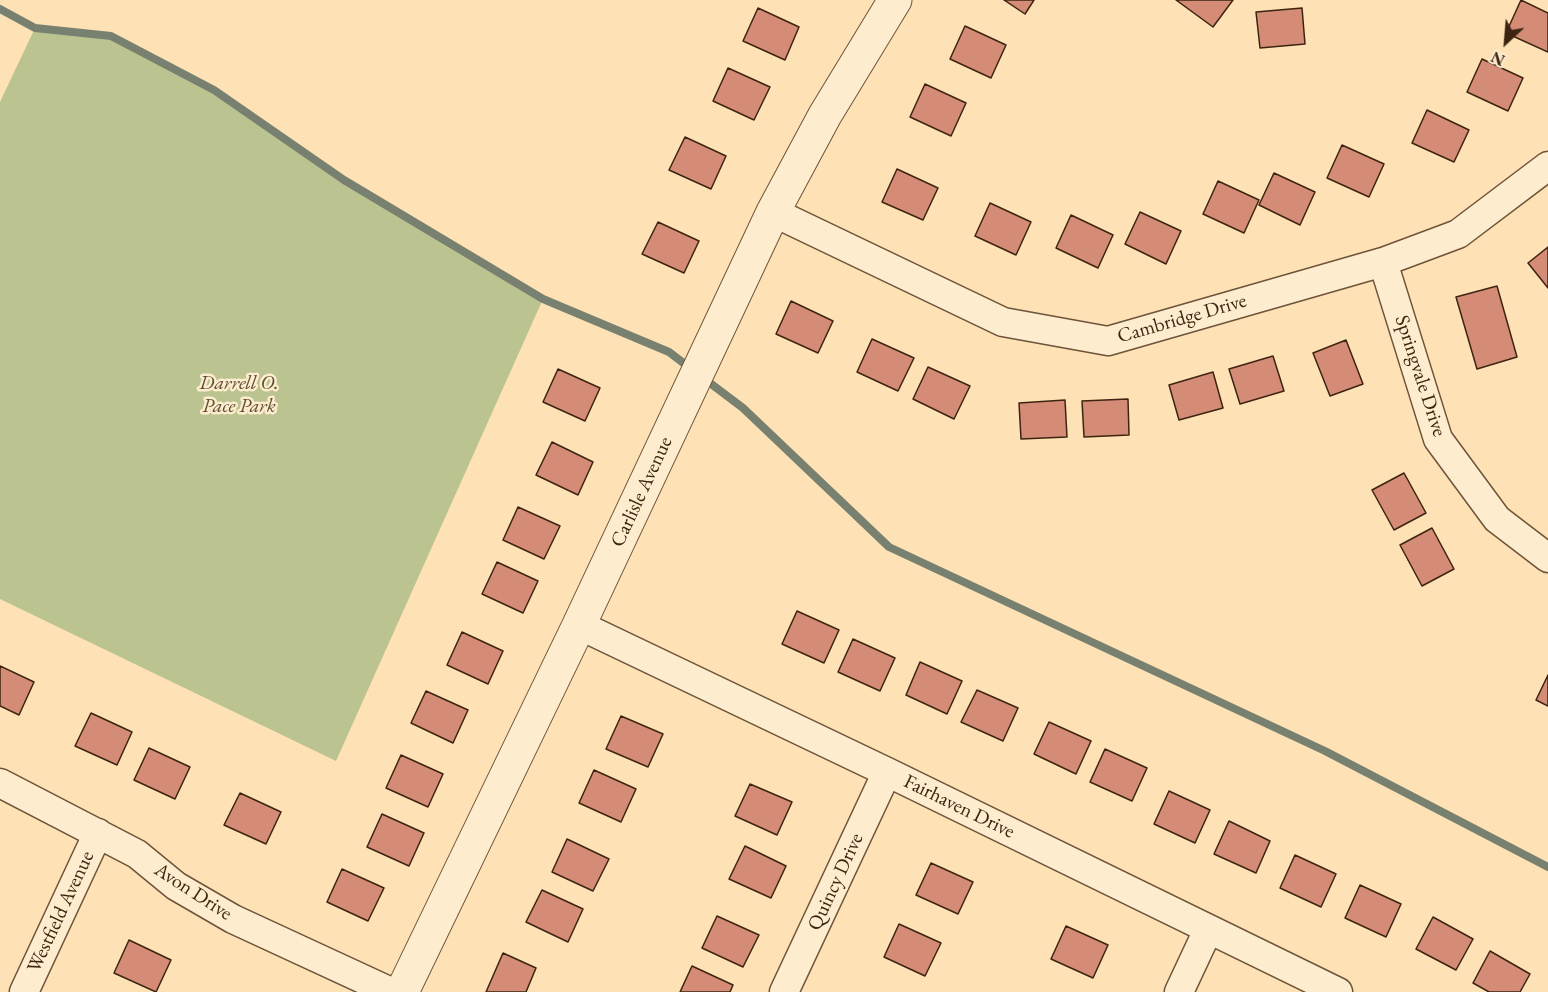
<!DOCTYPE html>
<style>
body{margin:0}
#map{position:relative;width:1548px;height:992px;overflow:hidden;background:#fee1b4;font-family:"EB Garamond",serif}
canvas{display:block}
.north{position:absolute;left:1476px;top:12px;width:60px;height:60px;-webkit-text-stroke:4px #feecce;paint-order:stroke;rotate:206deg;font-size:16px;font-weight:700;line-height:24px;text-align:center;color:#3d2410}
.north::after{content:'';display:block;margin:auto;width:21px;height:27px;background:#3d2410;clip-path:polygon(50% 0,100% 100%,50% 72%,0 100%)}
</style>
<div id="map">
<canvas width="1548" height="992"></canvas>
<div class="north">N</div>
</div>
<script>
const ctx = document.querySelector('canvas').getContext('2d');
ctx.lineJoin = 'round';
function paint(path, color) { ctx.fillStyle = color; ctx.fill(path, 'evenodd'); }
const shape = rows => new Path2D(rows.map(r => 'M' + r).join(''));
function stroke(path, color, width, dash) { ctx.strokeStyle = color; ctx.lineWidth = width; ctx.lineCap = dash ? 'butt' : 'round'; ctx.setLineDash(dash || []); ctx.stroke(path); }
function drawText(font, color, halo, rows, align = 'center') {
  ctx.font = font + ' "EB Garamond",serif'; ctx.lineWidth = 5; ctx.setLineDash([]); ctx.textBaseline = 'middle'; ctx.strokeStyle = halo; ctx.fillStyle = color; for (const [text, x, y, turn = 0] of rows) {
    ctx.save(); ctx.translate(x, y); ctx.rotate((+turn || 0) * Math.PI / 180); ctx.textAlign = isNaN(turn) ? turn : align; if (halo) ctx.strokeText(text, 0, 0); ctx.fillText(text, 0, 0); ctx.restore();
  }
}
paint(shape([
 [35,28,111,36,214,90,344,180,543,299,336,761,0,599,0,102]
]), '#bbc390');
stroke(shape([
 [0,9,35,28,111,36,214,90,344,180,543,299,669,352,690,368],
 [702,377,743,408,889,547,1325,751,1548,867]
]), '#788070', 8);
const building = shape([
 [1004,0,1034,0,1025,14,1004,0],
 [1176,0,1233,0,1213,27,1176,0],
 [1521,0,1548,13,1548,52,1506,33,1521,0],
 [758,8,799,27,785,60,743,41,758,8],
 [1302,8,1305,44,1260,48,1256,12,1302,8],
 [965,26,1006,45,991,78,950,59,965,26],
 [1482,59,1523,78,1508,111,1467,92,1482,59],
 [728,68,770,87,754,120,713,101,728,68],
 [925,84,966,103,951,136,910,117,925,84],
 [1427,110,1469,130,1454,162,1412,143,1427,110],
 [685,137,726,156,711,189,669,170,685,137],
 [1342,145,1384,164,1369,197,1327,178,1342,145],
 [897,169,938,188,923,220,882,202,897,169],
 [1274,173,1315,192,1300,225,1259,205,1274,173],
 [1218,181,1259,200,1244,233,1203,214,1218,181],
 [990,203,1031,222,1016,255,975,236,990,203],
 [1140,212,1181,231,1166,264,1125,244,1140,212],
 [1071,215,1113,235,1098,268,1056,248,1071,215],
 [658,222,699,241,684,273,642,254,658,222],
 [1548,247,1548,288,1528,263,1548,247],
 [1497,286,1517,357,1477,369,1456,297,1497,286],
 [791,301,833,321,818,353,776,334,791,301],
 [872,339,914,358,898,391,857,372,872,339],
 [1346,340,1363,384,1330,396,1313,353,1346,340],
 [1273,356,1284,391,1240,404,1229,369,1273,356],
 [928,367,970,386,954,419,913,399,928,367],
 [558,369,600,388,585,421,543,402,558,369],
 [1213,372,1223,408,1179,420,1169,385,1213,372],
 [1128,399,1129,435,1084,437,1082,401,1128,399],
 [1065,400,1067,437,1021,439,1019,403,1065,400],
 [552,442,593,462,578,495,536,475,552,442],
 [1404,473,1426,513,1394,530,1372,490,1404,473],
 [518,507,560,526,544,559,503,540,518,507],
 [1432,528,1454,569,1422,586,1400,545,1432,528],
 [497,562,538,581,523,613,482,594,497,562],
 [797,611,839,630,824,663,782,644,797,611],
 [462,632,503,651,488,684,447,665,462,632],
 [853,639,895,658,880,691,838,672,853,639],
 [920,662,962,681,947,714,906,695,920,662],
 [0,666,34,682,19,715,0,706,0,666],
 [1548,675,1548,706,1536,700,1548,675],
 [977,690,1018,708,1003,741,961,722,977,690],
 [426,691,468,710,453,743,411,723,426,691],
 [91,713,132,732,117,765,75,746,91,713],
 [621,716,663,734,648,767,606,749,621,716],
 [1049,722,1091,741,1076,774,1034,754,1049,722],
 [149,748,190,767,175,799,134,780,149,748],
 [1105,749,1147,768,1132,801,1090,782,1105,749],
 [401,755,443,774,428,807,386,788,401,755],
 [594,770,636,789,621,822,579,803,594,770],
 [750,784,792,802,777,835,735,816,750,784],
 [1169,791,1210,810,1195,843,1154,824,1169,791],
 [240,793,281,812,266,844,224,825,240,793],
 [382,814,424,833,409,866,367,847,382,814],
 [1229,821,1270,841,1256,873,1214,854,1229,821],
 [567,839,609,859,593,891,552,872,567,839],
 [745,846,786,866,771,898,729,879,745,846],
 [1295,855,1336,874,1321,907,1280,888,1295,855],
 [931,863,973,882,958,914,916,895,931,863],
 [342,869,384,888,368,921,327,902,342,869],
 [1360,885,1401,904,1386,937,1345,918,1360,885],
 [542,890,583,909,568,942,526,922,542,890],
 [717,916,759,935,743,967,702,948,717,916],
 [1433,917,1473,939,1456,970,1416,949,1433,917],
 [899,924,941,943,925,976,884,957,899,924],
 [1066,926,1108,945,1093,978,1051,959,1066,926],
 [129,940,171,960,156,992,114,973,129,940],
 [1490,951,1530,974,1520,992,1489,992,1473,983,1490,951],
 [503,953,536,968,526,992,486,992,503,953],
 [692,966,733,985,730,992,680,992,692,966]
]);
paint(building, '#d48c76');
stroke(building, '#3d2410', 1.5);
const minor = shape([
 [773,212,1003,322,1108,341,1383,262,1458,234,1548,166],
 [1383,262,1438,439,1497,519,1548,558],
 [579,625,887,772,1338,992],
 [0,783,137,854,176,886,233,919,391,992],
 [24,992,98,833],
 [784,992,887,772],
 [1179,992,1208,930]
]);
const tertiary = shape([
 [402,992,579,625,773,212,825,115,895,0]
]);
stroke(minor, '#6d5339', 31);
stroke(tertiary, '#6d5339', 35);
stroke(minor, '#feecce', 28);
stroke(tertiary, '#feecce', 33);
drawText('20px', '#3d2410', '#feecce', [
 ["Cambridge Drive",1182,319,-16],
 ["Springvale Drive",1420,376,72],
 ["Carlisle Avenue",642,492,-65],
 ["Fairhaven Drive",959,807,26],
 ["Quincy Drive",836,882,-65],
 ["Avon Drive",193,892,33],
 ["Westfield Avenue",61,912,-65]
]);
drawText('italic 20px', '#5c4c30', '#feecce', [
 ["Darrell O.",239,384],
 ["Pace Park",239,407]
]);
</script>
